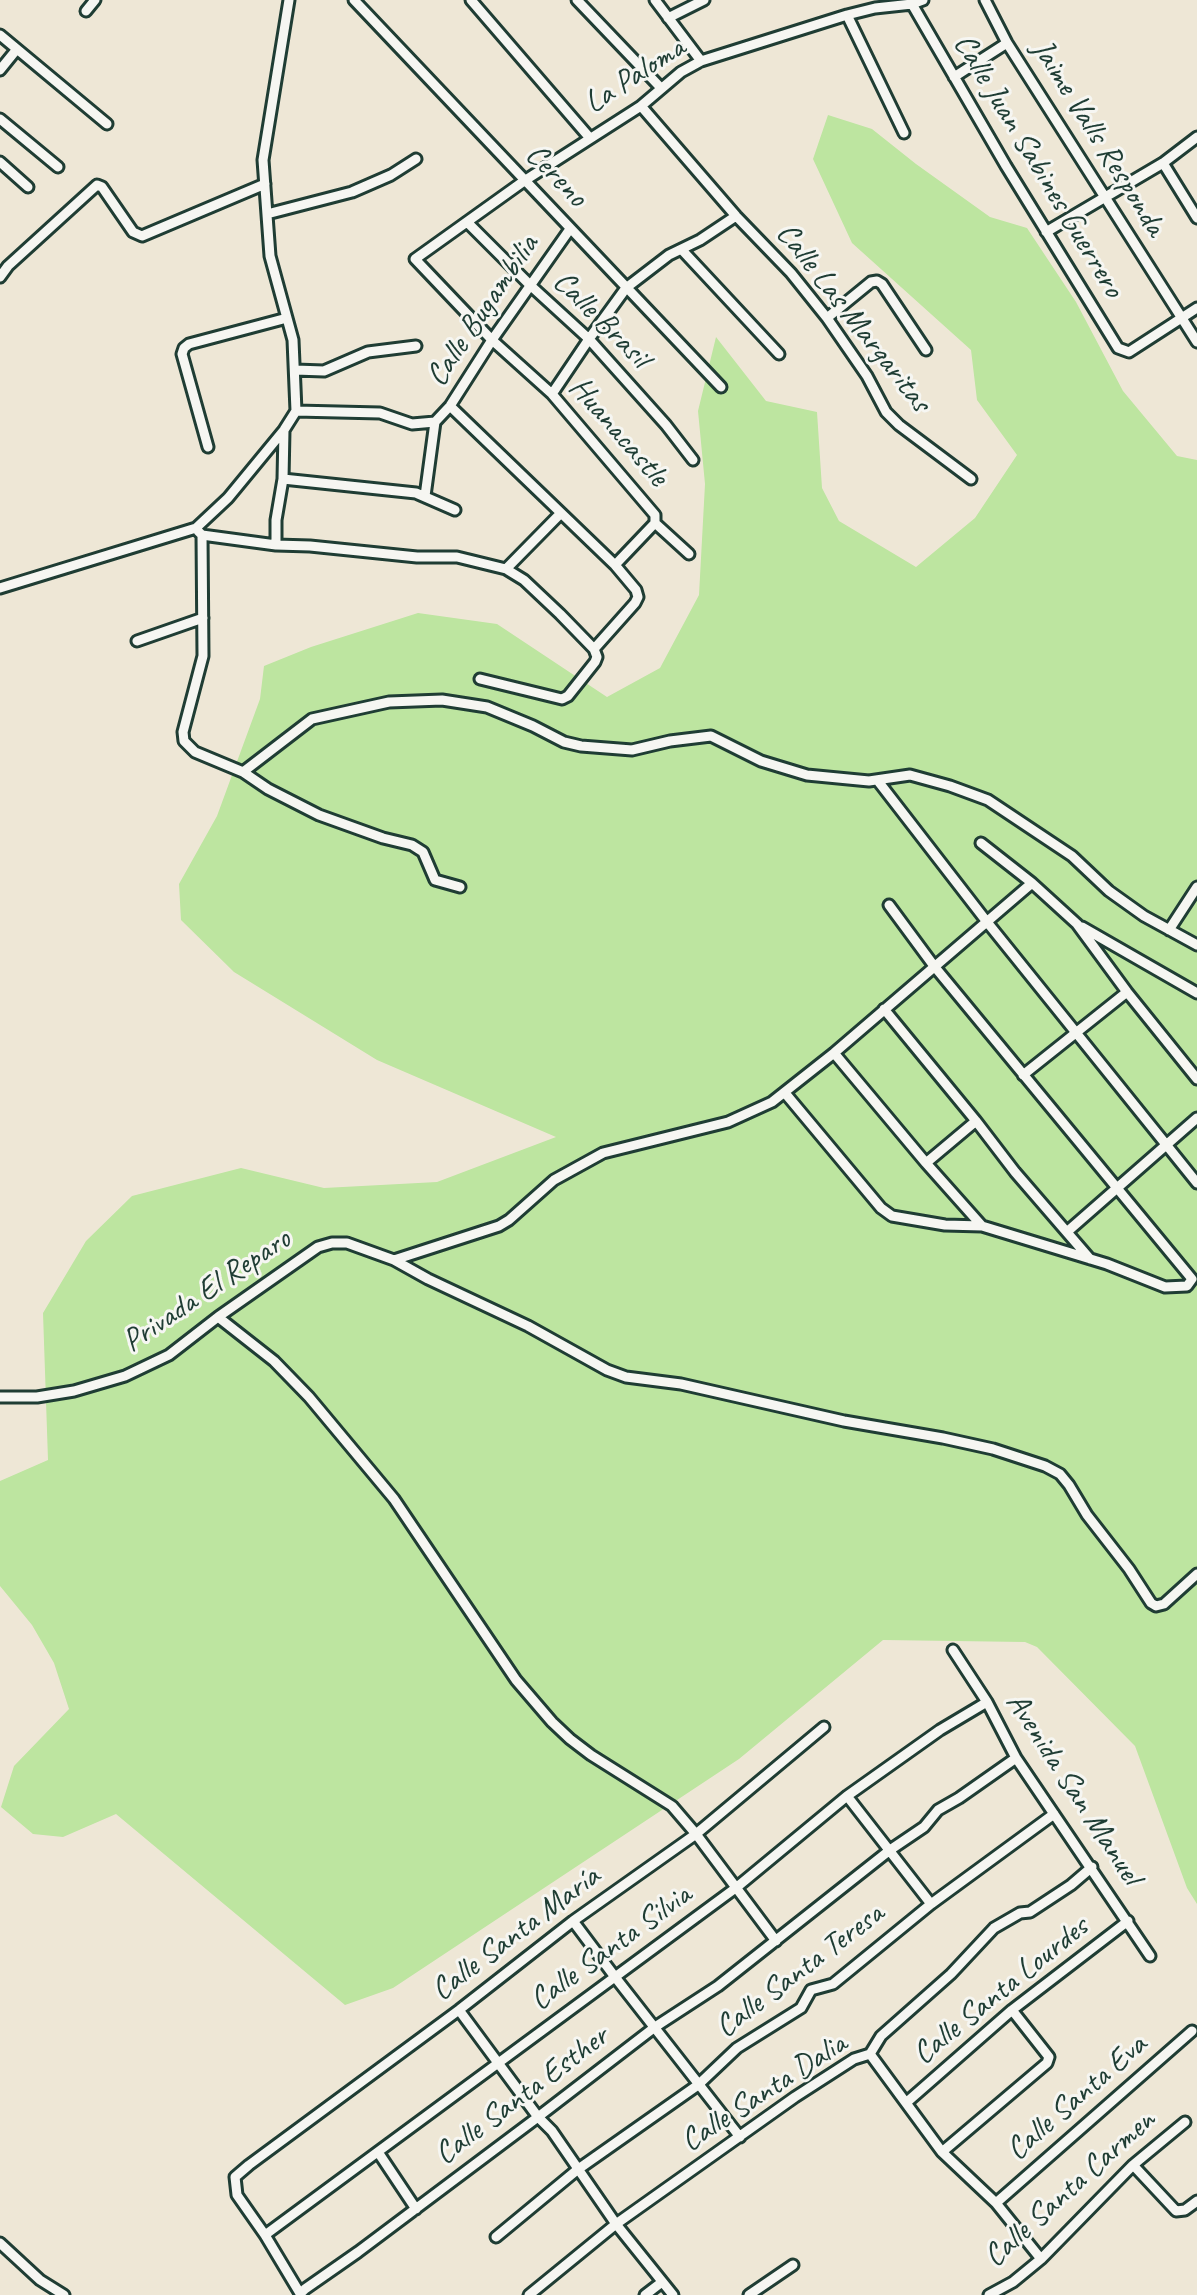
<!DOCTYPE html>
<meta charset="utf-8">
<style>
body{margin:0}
canvas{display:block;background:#eee7d6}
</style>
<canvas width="1197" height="2295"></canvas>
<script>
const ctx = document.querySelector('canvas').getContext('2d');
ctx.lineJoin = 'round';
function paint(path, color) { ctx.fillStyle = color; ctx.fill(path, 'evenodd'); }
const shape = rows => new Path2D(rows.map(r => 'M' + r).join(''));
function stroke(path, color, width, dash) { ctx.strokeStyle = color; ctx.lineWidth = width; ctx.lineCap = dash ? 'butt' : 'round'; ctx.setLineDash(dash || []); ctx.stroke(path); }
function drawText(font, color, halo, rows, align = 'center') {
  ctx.font = font + ' Caveat,sans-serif'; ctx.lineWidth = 6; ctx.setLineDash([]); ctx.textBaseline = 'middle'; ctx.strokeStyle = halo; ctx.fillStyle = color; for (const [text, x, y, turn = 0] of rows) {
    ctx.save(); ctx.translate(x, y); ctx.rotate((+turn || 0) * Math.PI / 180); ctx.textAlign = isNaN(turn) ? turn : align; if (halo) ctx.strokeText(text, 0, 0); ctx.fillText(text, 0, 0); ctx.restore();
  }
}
paint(shape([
 [828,115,872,129,916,164,990,217,1027,228,1076,302,1123,391,1177,456,1197,460,1197,1904,1187,1888,1135,1746,1037,1647,1025,1642,883,1640,739,1759,393,1988,345,2005,116,1814,63,1837,33,1834,1,1807,14,1766,69,1709,54,1663,32,1625,0,1586,0,1481,48,1460,43,1313,86,1241,132,1196,241,1168,324,1188,437,1182,556,1137,377,1060,234,972,181,920,179,884,217,816,260,699,264,666,311,647,418,613,497,624,607,697,660,668,699,595,705,484,698,411,716,337,766,401,817,412,822,488,839,521,916,567,975,518,1017,455,977,400,971,350,852,243,813,159]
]), '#bde5a0');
const minor = shape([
 [354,0,721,387],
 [471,0,589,137],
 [577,0,661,88],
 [655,0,701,61],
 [985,0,1007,43,1197,342],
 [912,4,1006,166,1118,348,1129,352,1197,308],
 [86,11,95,0],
 [847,15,904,133],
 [668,18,704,0],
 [0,35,107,124],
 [0,70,17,49],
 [954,77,1007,43],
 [641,106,736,216,791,273,827,318,867,376,886,412,899,425,971,479],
 [0,119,58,167],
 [0,162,28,187],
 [1163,163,1197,218],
 [267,214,352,192,391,175,416,159],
 [467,222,530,285,589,339,666,425,693,460],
 [1046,232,1163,163,1197,137],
 [682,250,779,354],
 [0,277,8,266,97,185,102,187,133,232,142,236,265,184],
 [827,318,871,282,877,281,882,284,926,350],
 [295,370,324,371,368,352,416,346],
 [552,394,589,339,626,288,669,255,700,240,736,216],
 [450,406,615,565,636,590,638,597,635,603,594,649],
 [296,411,380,413,412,424,435,422,450,406,492,340,570,229],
 [208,447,182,354,184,348,189,344,287,318],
 [283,479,416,493,455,510],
 [425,496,435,422],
 [655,523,655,515,552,394,492,340,415,259,524,181,641,106,681,72,701,61,847,15,875,8,912,4,923,0],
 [655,523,689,554],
 [198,531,202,535,203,656,183,732,184,741,195,752,243,772,268,789,319,815,383,838,412,845,423,852,435,880,460,887],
 [202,535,276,545,310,546,417,557,457,557,506,569,524,580,560,614,594,649,597,657,595,662,568,696,562,699,480,679],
 [276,545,276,520,283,479,284,430],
 [615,565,655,523],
 [506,569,561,513],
 [0,588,196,528,228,498,284,430,296,411,293,340,270,256,263,160,289,0],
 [137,641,203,618],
 [243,772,312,719,389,702,442,700,487,707,533,726,564,742,581,746,632,750,670,741,711,736,761,761,807,775,869,781,910,775,950,786,988,800,1072,856,1109,891,1144,916,1197,945],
 [878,781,987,922,1197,1183],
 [981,843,1032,883,1077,924,1127,992,1197,1079],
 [1082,927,1197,993],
 [1169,930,1197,887],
 [884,1009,976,1121,1015,1172,1090,1259],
 [834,1053,926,1163,982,1226],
 [1023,1075,1127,992],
 [785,1093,881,1208,892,1216,945,1225,982,1226,1107,1264,1165,1287,1187,1286,1192,1279,934,966,889,905],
 [926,1163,976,1121],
 [1068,1231,1197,1118],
 [394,1260,499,1226,509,1220,554,1180,603,1153,728,1122,772,1102,834,1053,1032,883],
 [218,1317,274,1361,309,1397,394,1499,516,1680,552,1722,570,1739,591,1755,672,1806,696,1834,776,1941],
 [0,1397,37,1397,74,1391,125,1376,169,1355,218,1317,318,1247,332,1243,347,1243,394,1260,428,1279,528,1326,607,1370,626,1377,681,1384,844,1421,943,1438,993,1449,1045,1466,1060,1474,1069,1485,1087,1515,1129,1569,1151,1603,1156,1606,1164,1604,1197,1574],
 [953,1650,987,1702,1016,1758,1150,1956],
 [847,1796,931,1904],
 [573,1921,615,1977,740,2137],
 [459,2010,538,2117,552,2131,616,2224,673,2295],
 [870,2054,942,2152,996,2203,1041,2259],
 [907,2102,1012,2010,1128,1921],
 [378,2152,416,2209],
 [942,2152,1047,2063,1049,2057,1012,2010],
 [1133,2165,1176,2211,1185,2210,1197,2201],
 [996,2203,1192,2031],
 [265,2235,737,1887,847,1796,940,1730,987,1702],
 [496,2237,577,2170,698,2085,737,2048,801,2008,811,1990,833,1984,931,1904,1054,1814],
 [0,2243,40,2280,64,2295],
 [300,2294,305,2289,358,2252,538,2117,655,2027,718,1986,890,1850,924,1827,938,1810,959,1798,1016,1758],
 [301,2295,265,2235,237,2195,235,2177,249,2165,459,2010,573,1921,696,1834,824,1727],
 [529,2295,616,2224,795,2097,854,2059,870,2054,881,2036,951,1974,994,1928,1020,1913,1030,1912,1071,1885,1092,1867],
 [645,2295,662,2282],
 [749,2295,793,2265],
 [989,2295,1013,2282,1041,2259,1133,2165,1185,2122]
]);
stroke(minor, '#1f3d34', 15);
stroke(minor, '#f6f6f2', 9);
drawText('32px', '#1f3d34', '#f6f6f2', [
 ["La Paloma",635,76,-33],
 ["Jaime Valls Responda",1098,138,58],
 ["Calle Juan Sabines Guerrero",1038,166,59],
 ["Cereno",556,176,46],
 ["Calle Bugambilia",483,311,-56],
 ["Calle Las Margaritas",853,318,52],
 ["Calle Brasil",601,320,45],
 ["Huanacastle",618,432,49],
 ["Privada El Reparo",207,1291,-34],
 ["Avenida San Manuel",1073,1789,57],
 ["Calle Santa María",516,1934,-37],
 ["Calle Santa Silvia",611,1948,-36],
 ["Calle Santa Teresa",800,1971,-37],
 ["Calle Santa Lourdes",1001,1991,-39],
 ["Calle Santa Dalia",764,2093,-33],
 ["Calle Santa Esther",522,2096,-37],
 ["Calle Santa Eva",1077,2098,-41],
 ["Calle Santa Carmen",1070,2189,-42]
]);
</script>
